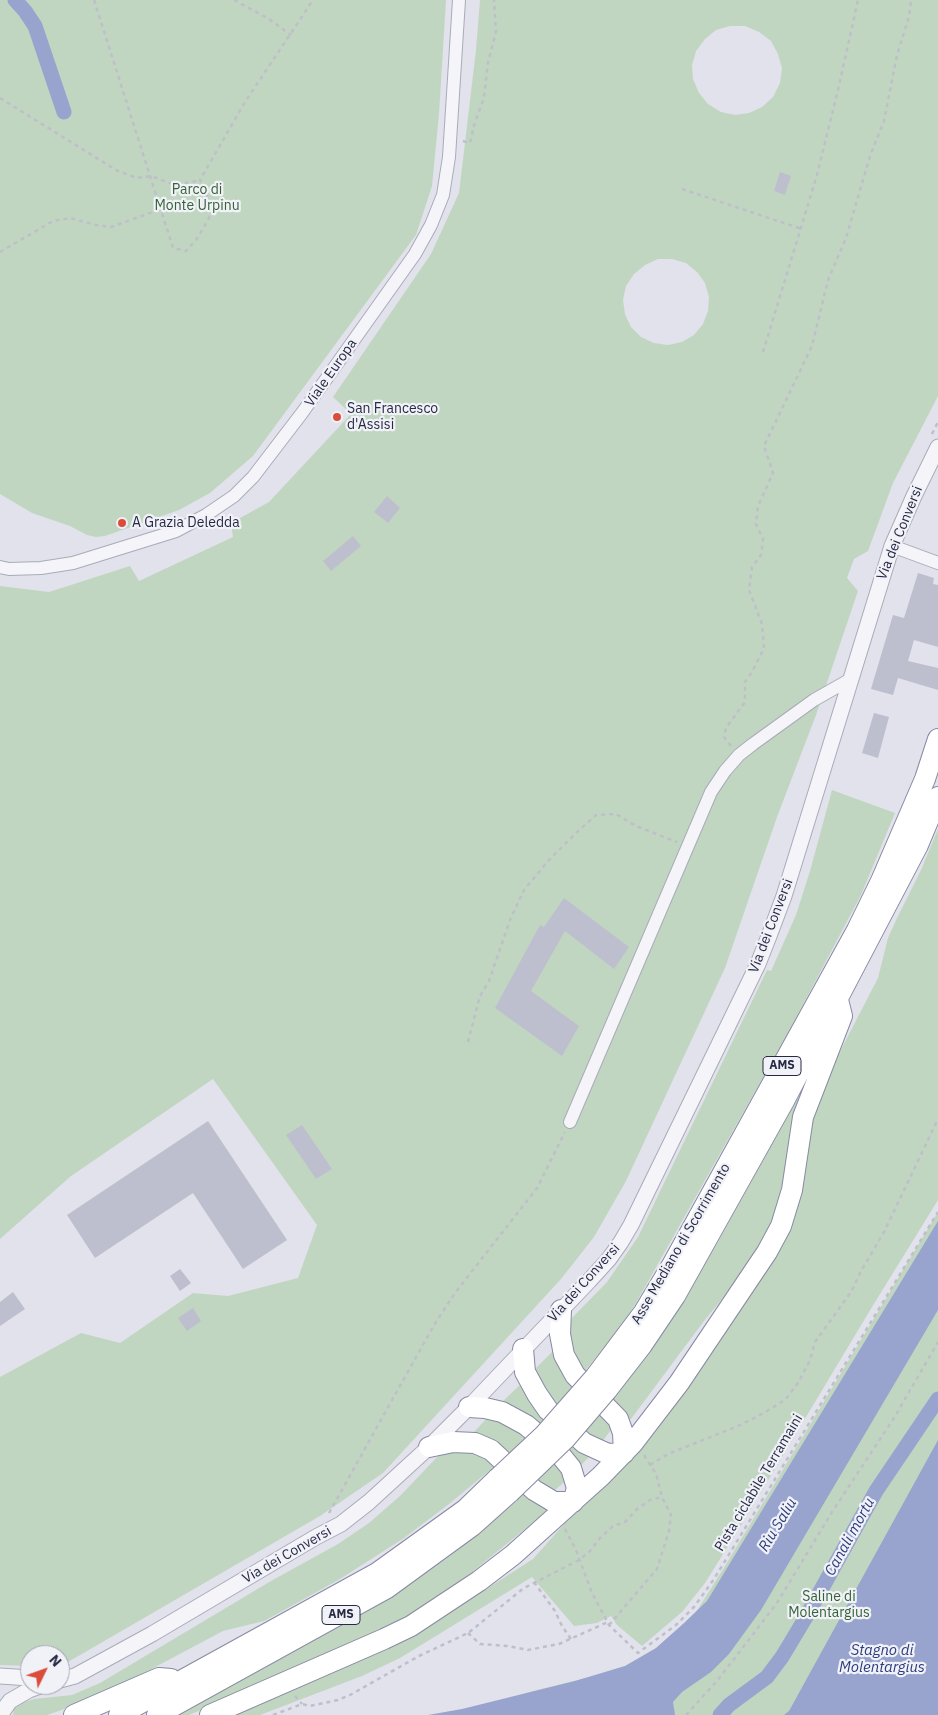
<!DOCTYPE html>
<style>
body{margin:0}
#map{position:relative;width:938px;height:1715px;overflow:hidden;background:#e1e2eb;font-family:"IBM Plex Sans",sans-serif}
canvas{display:block}
.north{position:absolute;left:20px;top:1645px;width:50px;height:50px;box-sizing:border-box;background:#f1f2f8;border:1px solid #a0a2b0;border-radius:50%;rotate:48deg;font-size:14px;font-weight:700;line-height:20px;text-align:center;color:#272a44}
.north::after{content:'';display:block;margin:auto;width:18px;height:22px;background:#db4d3a;clip-path:polygon(50% 0,100% 100%,50% 72%,0 100%)}
</style>
<div id="map">
<canvas width="938" height="1715"></canvas>
<div class="north">N</div>
</div>
<script>
const ctx = document.querySelector('canvas').getContext('2d');
ctx.lineJoin = 'round';
function paint(path, color) { ctx.fillStyle = color; ctx.fill(path, 'evenodd'); }
const shape = rows => new Path2D(rows.map(r => 'M' + r).join(''));
function stroke(path, color, width, dash) { ctx.strokeStyle = color; ctx.lineWidth = width; ctx.lineCap = dash ? 'butt' : 'round'; ctx.setLineDash(dash || []); ctx.stroke(path); }
function drawText(font, color, halo, rows, align = 'center') {
  ctx.font = font + ' "IBM Plex Sans",sans-serif'; ctx.lineWidth = 4.5; ctx.setLineDash([]); ctx.textBaseline = 'middle'; ctx.strokeStyle = halo; ctx.fillStyle = color; for (const [text, x, y, turn = 0] of rows) {
    ctx.save(); ctx.translate(x, y); ctx.rotate((+turn || 0) * Math.PI / 180); ctx.textAlign = isNaN(turn) ? turn : align; if (halo) ctx.strokeText(text, 0, 0); ctx.fillText(text, 0, 0); ctx.restore();
  }
}
paint(shape([
 [0,0,446,0,439,114,432,186,416,235,253,456,210,493,179,510,105,536,96,537,87,535,70,526,32,513,0,494],
 [480,0,938,0,938,396,893,483,868,551,854,559,847,578,858,591,816,715,777,817,725,968,626,1181,594,1237,561,1279,383,1473,320,1516,68,1662,60,1664,60,1655,30,1655,30,1666,0,1665,0,1377,81,1333,120,1343,193,1293,228,1296,298,1278,317,1225,213,1079,71,1176,0,1239,0,586,49,592,130,566,139,581,233,537,231,523,269,502,351,414,333,397,431,254,459,193,476,50],
 [730,26,745,26,759,32,771,41,778,54,782,68,780,83,773,97,762,107,749,113,735,115,721,112,708,104,699,93,693,79,692,65,696,51,705,39,716,30],
 [658,259,672,259,686,263,697,272,705,283,709,297,708,311,703,324,694,335,682,342,668,345,654,343,641,337,631,327,625,314,623,300,626,286,634,274,645,265],
 [832,790,895,813,861,895,788,1033,641,1294,626,1320,584,1372,571,1352,569,1327,572,1318,607,1282,638,1237,767,970,771,971,796,915,810,871],
 [938,829,938,1200,872,1307,740,1527,705,1583,682,1612,642,1646,617,1625,611,1616,597,1623,574,1626,532,1577,400,1658,362,1676,260,1715,224,1715,399,1640,477,1595,533,1559,565,1523,598,1493,653,1435,713,1352,771,1260,806,1134,832,1067,878,978,888,938,897,918,921,870],
 [798,1098,802,1100,785,1186,772,1230,744,1272,704,1321,631,1419,627,1419,612,1399,668,1324,716,1245],
 [938,1212,938,1715,448,1715,537,1690,590,1677,625,1666,659,1648,687,1624,698,1609,725,1566],
 [555,1349,616,1423,602,1442,599,1443,553,1404,534,1374,535,1369],
 [523,1382,592,1454,581,1465,577,1466,502,1402],
 [489,1416,517,1426,569,1478,555,1490,550,1490,538,1482,508,1451,483,1437,473,1433],
 [476,1448,548,1507,547,1511,471,1573,417,1612,387,1630,303,1667,189,1715,177,1715,361,1615,397,1593,450,1556,517,1501,490,1470,449,1504,404,1538,340,1579,277,1614,264,1621,223,1631,127,1682,82,1703,47,1715,13,1715,14,1709,21,1703,34,1699,72,1695,100,1683,271,1581,338,1544,369,1523,401,1495,439,1455,450,1449]
]), '#c1d6c1');
paint(shape([
 [938,1221,938,1310,761,1610,729,1654,711,1672,682,1692,673,1702,675,1715,428,1715,462,1709,575,1681,625,1666,656,1648,684,1623,707,1601],
 [938,1440,938,1715,784,1715,789,1711]
]), '#98a4ce');
stroke(shape([
 [15,0,25,11,35,26,64,112],
 [720,1715,729,1705,767,1677,782,1657,806,1617,876,1491,938,1399]
]), '#98a4ce', 15);
paint(shape([
 [780,172,791,176,785,195,774,191],
 [387,496,400,508,388,523,374,512],
 [353,536,361,546,331,571,323,561],
 [918,573,934,578,933,584,938,585,938,647,914,640,908,661,938,668,938,690,898,678,893,695,871,689,893,615,904,618],
 [874,713,889,717,878,758,862,753],
 [564,898,629,947,614,969,565,931,531,991,579,1026,562,1056,495,1008,540,925,544,927],
 [208,1121,287,1240,243,1269,193,1193,95,1258,67,1215],
 [302,1125,332,1169,316,1179,286,1135],
 [180,1269,191,1283,180,1291,170,1276],
 [13,1292,25,1309,0,1326,0,1302],
 [193,1308,201,1321,187,1331,178,1318]
]), '#bdbfce');
const minor = shape([
 [892,546,938,563],
 [0,567,9,569,41,568,73,563,176,531,206,515,234,496,253,477,302,413,415,254,431,225,443,195,449,157,459,0],
 [570,1122,711,792,725,771,739,755,753,744,814,700,851,679]
]);
const tertiary = shape([
 [0,1676,30,1678],
 [60,1680,75,1676,152,1634,316,1537,341,1524,369,1502,429,1447,469,1407,589,1281,609,1259,621,1242,631,1225,723,1036,758,964,769,936,784,896,892,546,914,496,938,447],
 [0,1715,10,1701,29,1690,43,1685]
]);
const trunk = shape([
 [561,1310,560,1334,564,1355,575,1375,618,1419,623,1433,624,1453],
 [523,1349,525,1372,537,1394,548,1410,584,1443,608,1454,624,1453],
 [595,1377,644,1312,671,1267,857,930,881,881,925,779,938,739],
 [607,1390,642,1345,675,1296,784,1101,918,845,938,797],
 [469,1407,485,1408,502,1412,526,1425,558,1452,571,1468,577,1488,573,1502],
 [429,1447,453,1442,475,1443,491,1450,534,1490,554,1502,573,1502],
 [74,1715,159,1678,171,1679],
 [119,1715,377,1573,466,1509,498,1478],
 [157,1715,387,1588,472,1526,510,1492],
 [210,1715,384,1639,411,1626,479,1581,513,1555,601,1476,633,1443,679,1383,767,1252,781,1226,792,1190,803,1117,842,1016,838,1000]
]);
stroke(minor, '#a9abb9', 14);
stroke(tertiary, '#a9abb9', 17);
stroke(trunk, '#878aa3', 22);
stroke(shape([
 [94,0,173,248,186,251,196,240,208,220,211,213,210,203,200,180,245,102,313,0],
 [234,0,269,19,291,35],
 [0,98,116,170,137,178,151,176,169,183,187,183,200,180],
 [463,141,470,143,474,125,484,98,488,62,496,32,494,0],
 [682,189,802,229],
 [0,252,53,221,70,218,96,225,111,227,161,209],
 [763,352,817,175,838,90,858,0],
 [932,434,938,422],
 [731,746,724,737,726,728,745,702,745,682,752,672,764,648,762,624,749,590,752,567,761,555,763,539,756,524,758,506,773,473,764,446,812,346,828,280,846,238,870,156,884,121,897,55,909,17,911,0],
 [468,1042,480,996,489,981,510,920,524,890,549,860,576,833,596,815,616,814,636,826,677,842],
 [650,1465,668,1454,738,1426,762,1414,785,1400,798,1383,810,1360,815,1342,851,1292,860,1273,884,1232,938,1119],
 [329,1513,434,1325,455,1293,537,1188,565,1132],
 [565,1529,576,1550,592,1593,609,1625,638,1653,676,1625,694,1607,714,1579,938,1212],
 [534,1582,555,1611,562,1626,571,1639],
 [609,1625,657,1569,669,1531,671,1515,662,1497,656,1474,644,1455],
 [468,1633,480,1644,508,1646,528,1650,559,1644,608,1622],
 [295,1696,302,1704],
 [273,1715,302,1704,310,1706,338,1700,350,1695,419,1656,468,1633,524,1588,579,1560,590,1551,600,1538,613,1526,625,1522,637,1509,650,1500,662,1497],
 [686,1715,717,1681,777,1603,832,1512,894,1418,938,1342]
]), '#bfbfca', 2.5, [4, 4]);
stroke(minor, '#f4f4f9', 12);
stroke(tertiary, '#f4f4f9', 15);
stroke(trunk, '#fff', 20);
const trunkBridge = shape([
 [498,1478,544,1435,595,1377],
 [510,1492,566,1438,607,1390]
]);
stroke(trunkBridge, '#878aa3', 22, []);
stroke(trunkBridge, '#fff', 20);
for (const [x, y, r, color] of [
 [337,417,5,"#db4d3a"],
 [122,523,5,"#db4d3a"]
]) { const dot = new Path2D(); dot.arc(x, y, r, 0, 2 * Math.PI); ctx.fillStyle = color; ctx.fill(dot); stroke(dot, '#f1f2f8', 2); }
for (const [x, y, w] of [
 [782,1066,38],
 [341,1615,38]
]) { const box = new Path2D(); box.roundRect(x - w / 2, y - 9.5, w, 19, 4); ctx.fillStyle = '#f1f2f8'; ctx.fill(box); stroke(box, '#272a44', 1); }
drawText('bold 12px', '#272a44', null, [
 ["AMS",782,1066],
 ["AMS",341,1615]
]);
drawText('14px', '#336237', '#f1f2f8', [
 ["Parco di",197,190],
 ["Monte Urpinu",197,206],
 ["Saline di",829,1597],
 ["Molentargius",829,1613]
]);
drawText('14px', '#272a44', '#f1f2f8', [
 ["Viale Europa",331,373,-55],
 ["Via dei Conversi",900,533,-68],
 ["Via dei Conversi",771,926,-69],
 ["Asse Mediano di Scorrimento",681,1244,-60],
 ["Via dei Conversi",584,1283,-48],
 ["Pista ciclabile Terramaini",759,1483,-59],
 ["Via dei Conversi",287,1555,-30]
]);
drawText('14px', '#272a44', '#f1f2f8', [
 ["San Francesco",347,409],
 ["d'Assisi",347,425],
 ["A Grazia Deledda",132,523]
], 'left');
drawText('italic 15px', '#2d3b7d', '#f1f2f8', [
 ["Riu Saliu",778,1525,-59],
 ["Canali mortu",850,1537,-61],
 ["Stagno di",882,1651],
 ["Molentargius",882,1668]
]);
</script>
